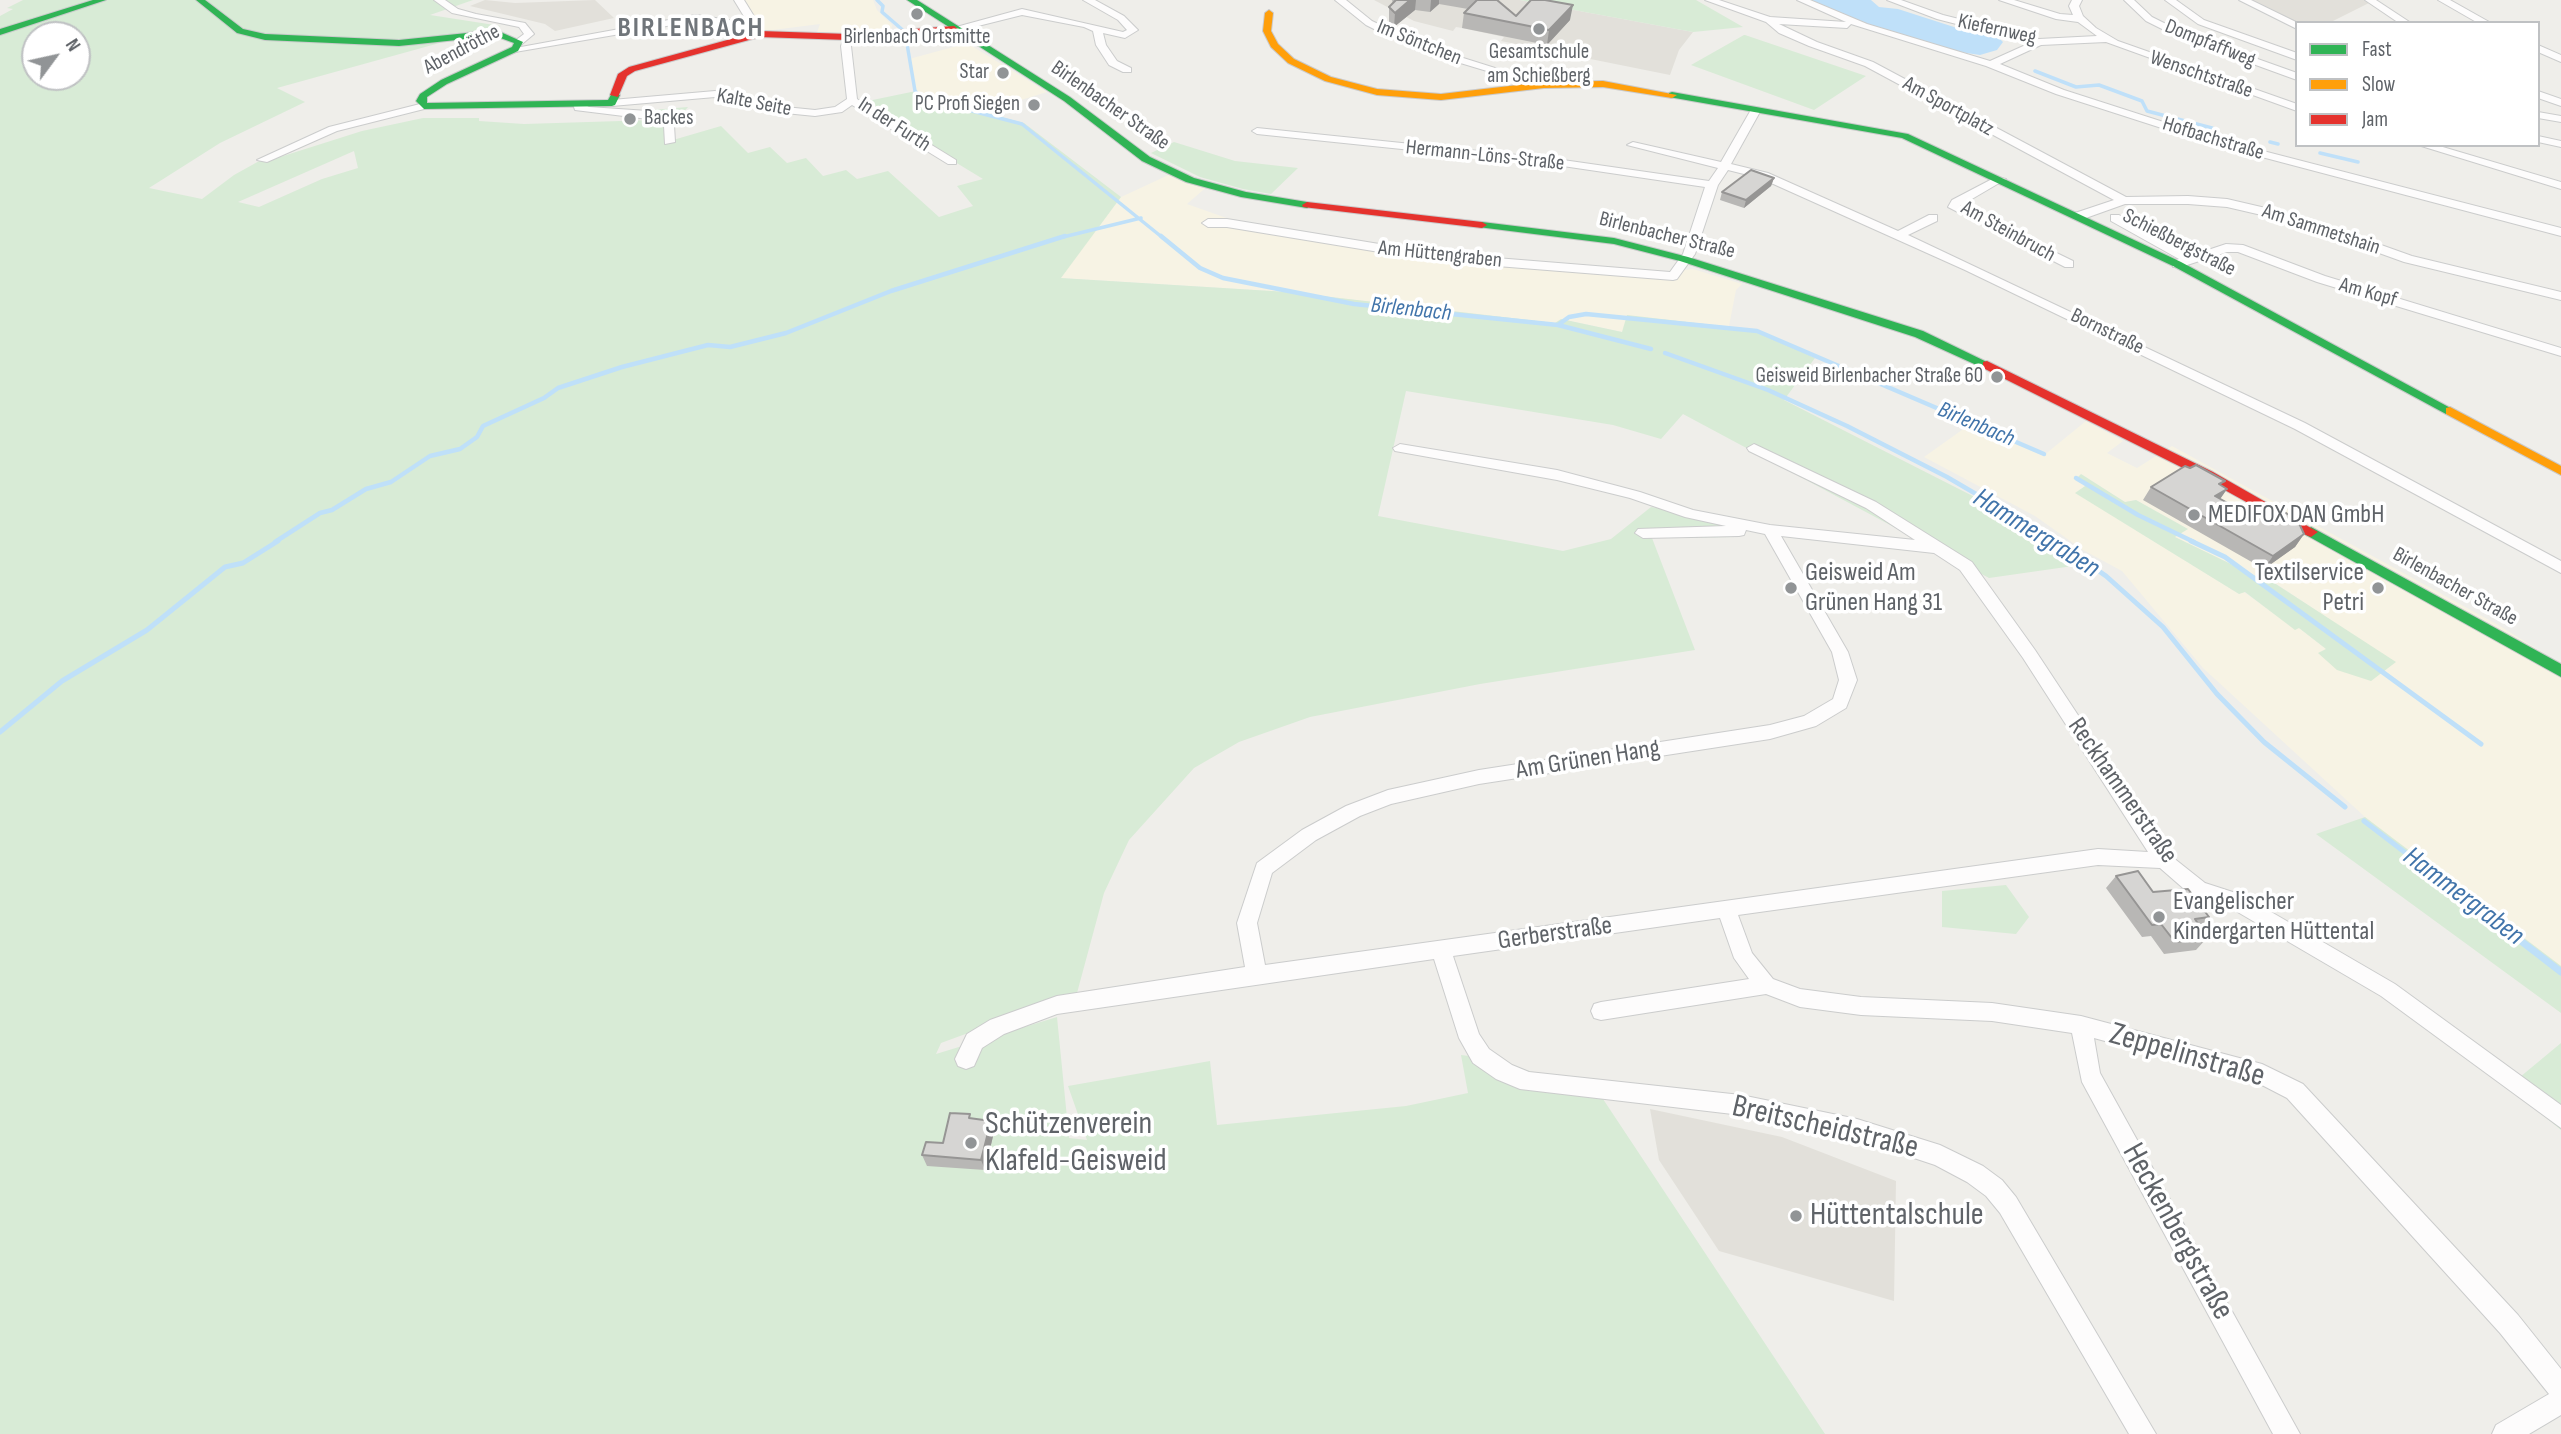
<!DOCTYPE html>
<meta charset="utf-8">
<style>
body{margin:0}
#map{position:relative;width:2561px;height:1434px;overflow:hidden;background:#efeeea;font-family:"Sofia Sans Condensed",sans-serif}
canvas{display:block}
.legend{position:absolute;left:2295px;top:21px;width:245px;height:126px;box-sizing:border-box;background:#fff;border:2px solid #bfc1c3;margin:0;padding:9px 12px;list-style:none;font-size:21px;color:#5f6368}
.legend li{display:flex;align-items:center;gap:14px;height:35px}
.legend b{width:35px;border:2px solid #bfc1c3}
.north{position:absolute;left:21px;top:21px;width:70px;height:70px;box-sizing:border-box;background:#fff;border:2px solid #bfc1c3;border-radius:50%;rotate:57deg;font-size:19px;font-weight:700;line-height:28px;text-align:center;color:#5f6368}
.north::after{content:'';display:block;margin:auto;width:24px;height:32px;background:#919496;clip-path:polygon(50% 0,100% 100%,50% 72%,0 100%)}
</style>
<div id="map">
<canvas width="2561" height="1434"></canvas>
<ul class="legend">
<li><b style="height:9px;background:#30b455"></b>Fast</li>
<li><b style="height:9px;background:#ff9f0a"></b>Slow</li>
<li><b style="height:9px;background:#e5322d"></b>Jam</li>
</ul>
<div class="north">N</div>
</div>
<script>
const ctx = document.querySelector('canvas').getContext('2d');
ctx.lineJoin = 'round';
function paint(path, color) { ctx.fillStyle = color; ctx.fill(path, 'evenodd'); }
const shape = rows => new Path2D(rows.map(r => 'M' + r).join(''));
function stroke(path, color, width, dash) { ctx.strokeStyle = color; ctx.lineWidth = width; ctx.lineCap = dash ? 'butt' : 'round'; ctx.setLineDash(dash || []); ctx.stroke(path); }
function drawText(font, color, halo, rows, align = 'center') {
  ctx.font = font + ' "Sofia Sans Condensed",sans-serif'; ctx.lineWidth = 7; ctx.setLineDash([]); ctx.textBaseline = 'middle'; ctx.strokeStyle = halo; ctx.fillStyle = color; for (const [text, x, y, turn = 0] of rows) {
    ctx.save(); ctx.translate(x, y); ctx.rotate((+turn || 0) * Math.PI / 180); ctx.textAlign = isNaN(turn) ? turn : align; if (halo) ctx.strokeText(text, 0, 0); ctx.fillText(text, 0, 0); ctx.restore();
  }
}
paint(shape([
 [742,0,873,0,877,10,892,25,891,31,816,35,820,24,765,31],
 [944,37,957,37,1047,92,985,111,930,98,916,91,909,59,957,46],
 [1175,172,1210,184,1187,204,1235,221,1440,254,1662,272,1693,269,1742,284,1736,290,1729,326,1627,316,1623,332,1561,319,1555,323,1288,292,1060,278,1121,197],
 [2086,421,2123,441,2107,453,2137,468,2172,446,2500,626,2561,664,2561,966,2365,817,2203,668,2122,571,2083,550,2035,516,1924,457,1969,425,2026,446,2043,456],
 [2081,474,2125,502,2136,500,2187,529,2174,537,2262,579,2266,577,2395,663,2319,653,2326,649,2299,628,2295,629,2244,592,2239,594,2076,493,2088,484]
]), '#f7f3e4');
paint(shape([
 [485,0,515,3,595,0,614,18,555,31,545,24,470,6],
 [1374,0,1520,0,1693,32,1679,50,1670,75,1501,41,1504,37,1462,28,1456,27,1453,31,1414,21],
 [2252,0,2364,0,2369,3,2329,23,2297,23],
 [1650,1109,1782,1137,1896,1181,1894,1301,1719,1251,1659,1160]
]), '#e2e0da');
paint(shape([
 [23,0,473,0,430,15,501,26,277,88,305,102,220,143,149,188,202,199,234,175,270,155,280,157,362,131,423,118,479,118,479,121,524,124,653,120,640,111,688,107,673,124,673,140,721,126,748,153,770,147,787,163,806,158,823,176,846,170,857,179,888,171,939,217,973,206,957,186,983,179,858,103,916,91,930,98,1024,123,1121,197,1061,278,1288,292,1555,323,1561,319,1622,332,1627,315,1757,330,1815,358,1784,400,2014,517,2080,565,1989,578,1683,414,1661,439,1613,425,1406,391,1378,516,1563,551,1611,539,1651,507,1733,520,1738,537,1652,538,1695,650,1480,684,1310,717,1239,742,1194,768,1129,840,1104,893,1077,993,941,1043,936,1054,1057,1017,1069,1138,1087,1140,1068,1086,1210,1061,1217,1125,1406,1106,1468,1093,1461,1055,1500,1060,1603,1099,1825,1434,0,1434,0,16,13,9,7,8],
 [35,35,77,35,77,77,35,77],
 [354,151,358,168,322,179,259,207,238,202],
 [1520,0,1696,0,1743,27,1693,32],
 [1744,35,1745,35,1866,76,1814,110,1691,65],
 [1174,142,1235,161,1298,168,1271,194,1243,189,1200,177,1151,153],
 [2081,474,2125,502,2136,500,2188,529,2175,537,2262,579,2265,577,2396,662,2371,681,2337,670,2318,653,2326,649,2299,628,2295,630,2245,592,2239,594,2075,493,2088,484,2078,477],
 [2365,817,2561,966,2561,1013,2316,834],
 [2006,885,2029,917,2016,934,1942,927,1942,891],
 [2561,1043,2561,1130,2508,1087]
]), '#d8ebd6');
paint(shape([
 [1809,0,1871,0,1879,7,1898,9,1954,27,1998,37,2003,42,1997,50,1980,55,1960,52,1848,18]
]), '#bfe0f9');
stroke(shape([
 [877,0,883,6,882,12,905,32,915,91,922,98,1022,124,1163,238],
 [2035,71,2076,87,2099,85,2142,101,2147,111,2212,128],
 [2270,142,2278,144],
 [2320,153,2358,162],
 [1059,238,1141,218]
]), '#bfe0f9', 3.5);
stroke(shape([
 [1161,236,1200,268,1223,278,1354,304,1558,325,1569,317,1586,314,1757,331,2044,454],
 [1558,325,1651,349],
 [1665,353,1768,390,1847,426,1947,477,2058,542],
 [2076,478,2138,515,2194,542],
 [275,542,320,513,332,510,366,489,391,482,430,456,460,449,477,437,483,426,544,398,558,388,622,367,708,345,730,347,786,333,891,291,1065,236]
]), '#bfe0f9', 4.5);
stroke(shape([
 [2055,541,2106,576,2163,627,2217,694,2264,742,2345,807],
 [2191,541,2225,557,2481,744],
 [0,732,62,681,147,630,225,567,243,563,278,541],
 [2364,821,2510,933]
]), '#bfe0f9', 5);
stroke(shape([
 [2508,931,2561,972]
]), '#bfe0f9', 7);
const street = shape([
 [434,0,445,0,458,9,476,14,525,23,534,34,522,44,516,44,516,40,524,34,519,27,452,13,434,0],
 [734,0,744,0,765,34,763,36,757,36,752,29,696,21,515,52,510,49,696,15,748,23,734,0],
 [1083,0,1095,0,1124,16,1138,30,1125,38,1103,33,1106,45,1117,61,1131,68,1131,72,1123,72,1109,65,1096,45,1093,31,1084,27,1022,15,954,32,949,29,1022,9,1123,32,1127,30,1118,20,1083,0],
 [1335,0,1346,0,1372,21,1422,45,1549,85,1540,87,1414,49,1366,25,1335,0],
 [1705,0,1719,0,1770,17,1846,22,1797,0,1810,0,1867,24,1990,61,2030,43,1937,19,1887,0,1901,0,1943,15,2039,39,2097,36,2078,22,2056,19,1999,0,2014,0,2060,14,2073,15,2069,6,2072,0,2082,0,2079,6,2083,16,2096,28,2118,41,2297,104,2297,111,2106,42,2041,45,2000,64,2064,90,2213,138,2561,228,2561,236,2205,142,2056,94,1986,66,1851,24,1847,28,1779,24,1817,42,1873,62,2126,197,2188,196,2227,199,2300,216,2412,256,2561,292,2561,300,2404,262,2296,223,2227,207,2188,204,2125,204,2083,219,2075,219,2075,213,2114,200,1865,66,1809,46,1779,33,1766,22,1705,0],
 [2124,0,2134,0,2152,17,2182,32,2297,73,2297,80,2176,36,2146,21,2124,0],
 [2165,0,2176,0,2204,20,2297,53,2297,60,2198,24,2165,0],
 [2239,0,2251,0,2298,23,2297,29,2239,0],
 [2365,0,2376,0,2411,23,2399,23,2365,0],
 [2438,0,2450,0,2491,23,2478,23,2438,0],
 [845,35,853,37,851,46,857,99,956,160,956,164,948,164,852,105,842,112,815,116,785,113,715,97,612,106,607,103,612,100,715,91,785,107,815,110,835,107,847,99,841,46,845,35],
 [2538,45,2561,55,2561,62,2538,52,2538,45],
 [2538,91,2561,99,2561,106,2538,98,2538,91],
 [578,101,589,107,648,111,664,116,674,125,675,142,665,144,664,126,656,120,575,110,573,104,578,101],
 [424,103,429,106,428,108,337,131,267,162,257,160,329,127,424,103],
 [1752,108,1761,110,1731,164,1768,173,1898,231,1929,215,1937,215,1937,221,1908,235,2305,423,2561,561,2561,573,2295,429,1965,270,1760,178,1728,170,1718,185,1695,254,1677,279,1673,280,1434,261,1227,227,1208,227,1202,223,1208,219,1227,219,1434,253,1670,272,1683,254,1705,187,1556,165,1257,134,1252,131,1257,128,1556,159,1709,181,1718,168,1627,145,1633,142,1721,162,1752,108],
 [2538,112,2561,116,2561,122,2538,118,2538,112],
 [2538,136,2561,141,2561,147,2538,142,2538,136],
 [2418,145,2436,145,2561,182,2561,189,2418,145],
 [1996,177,2006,179,1960,206,2073,261,2073,267,2065,267,1948,207,1952,200,1996,177],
 [2111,215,2119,215,2190,256,2226,244,2243,245,2325,276,2561,348,2561,356,2317,282,2238,252,2227,252,2181,267,2173,267,2173,261,2179,259,2111,221,2111,215],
 [1400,444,1557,470,1640,492,1693,510,1770,525,1915,540,1866,508,1749,451,1747,448,1754,444,1876,502,1972,562,2035,650,2171,856,2205,883,2242,895,2395,984,2561,1105,2561,1128,2381,996,2229,907,2191,895,2160,868,2098,865,1738,915,1752,953,1773,979,1800,989,1861,997,1992,1003,2081,1016,2262,1064,2303,1084,2518,1315,2561,1369,2561,1415,2529,1434,2492,1434,2496,1425,2549,1394,2500,1333,2287,1098,2258,1083,2094,1038,2100,1073,2300,1434,2273,1434,2082,1082,2072,1033,1992,1021,1861,1015,1800,1007,1766,994,1601,1020,1594,1018,1591,1011,1594,1004,1601,1002,1749,979,1734,958,1720,918,1453,956,1479,1034,1489,1049,1512,1065,1529,1072,1741,1095,1857,1119,1940,1145,1983,1166,2002,1180,2016,1197,2156,1434,2129,1434,2000,1213,1986,1196,1967,1182,1935,1165,1857,1139,1741,1115,1520,1089,1496,1079,1473,1063,1459,1038,1434,959,1057,1014,1004,1034,982,1048,974,1066,966,1069,958,1066,955,1059,967,1034,990,1020,1057,996,1245,967,1237,923,1257,863,1302,830,1346,806,1388,790,1479,770,1770,725,1804,716,1833,699,1839,680,1832,652,1765,534,1746,530,1744,535,1739,536,1643,538,1635,533,1638,529,1726,526,1685,517,1630,498,1557,480,1395,451,1393,448,1400,444],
 [1781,536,1934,553,1960,570,2023,658,2148,852,2098,849,1265,965,1257,923,1272,873,1316,840,1360,816,1391,804,1479,784,1770,739,1816,726,1846,708,1857,680,1848,652,1781,536]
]);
const fast = shape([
 [93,0,106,0,0,35,0,29,93,0],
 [196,0,205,0,243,29,265,34,399,40,496,30,523,42,518,51,447,84,427,97,427,103,608,100,612,93,620,95,615,105,612,106,424,109,416,101,420,94,441,80,512,47,514,43,495,36,399,46,265,40,237,33,196,0],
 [907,0,917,0,1070,97,1150,157,1194,178,1246,192,1307,202,1312,205,1307,208,1241,197,1186,182,1142,161,1064,101,907,0],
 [1672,92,1908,134,2181,262,2456,411,2454,414,2446,414,2173,266,1902,138,1669,97,1669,93,1672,92],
 [1482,222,1614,238,1688,257,1923,331,1993,365,1987,369,1983,368,1915,337,1680,261,1614,244,1478,227,1478,223,1482,222],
 [2311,527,2561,664,2561,677,2306,535,2304,532,2311,527]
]);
const slow = shape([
 [1269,10,1273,13,1271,31,1278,44,1294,59,1331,77,1377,89,1441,94,1544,82,1603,81,1677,95,1672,98,1603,87,1544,88,1441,100,1377,95,1325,81,1288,63,1271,47,1263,31,1265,13,1269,10],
 [2450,407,2561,466,2561,475,2446,414,2446,408,2450,407]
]);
const jam = shape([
 [954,26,958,29,957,31,848,40,760,37,635,71,627,76,618,97,610,95,618,74,629,67,760,31,848,34,954,26],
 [1307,202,1482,222,1487,225,1482,228,1303,207,1302,205,1307,202],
 [1987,361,2213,472,2318,532,2311,537,2306,535,2203,478,1983,368,1983,362,1987,361]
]);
stroke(street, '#cbcccc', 2);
stroke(fast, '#cacacb', 2);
stroke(slow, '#cacacb', 2);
stroke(jam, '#cacacb', 2);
paint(street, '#fdfcfc');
paint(fast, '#30b455');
paint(slow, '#ff9f0a');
paint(jam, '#e5322d');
paint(shape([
 [1392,0,1497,0,1516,16,1570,20,1547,45,1462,28,1464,13,1468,9,1439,4,1430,12,1415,10,1394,27,1389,22,1389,7,1393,4],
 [1774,178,1771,186,1744,208,1720,200,1722,192],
 [2222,486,2227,489,2220,499,2251,516,2304,534,2295,547,2264,569,2143,500,2151,487],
 [2116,876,2209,917,2200,928,2207,938,2196,950,2164,954,2151,936,2142,937,2106,888],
 [971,1118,994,1132,985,1170,927,1166,922,1155,943,1143]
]), '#b8b7b5');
paint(shape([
 [1410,0,1416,0,1415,10,1394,27,1395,13],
 [1431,0,1439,0,1439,4,1430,12],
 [1573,5,1570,20,1547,45,1549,30],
 [1774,178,1771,186,1744,208,1746,200],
 [2227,489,2218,502,2215,496],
 [2304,534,2295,547,2264,569,2273,556],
 [991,1121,994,1132,985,1170,981,1160]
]), '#969594');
const building = shape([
 [1396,0,1410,0,1395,13,1389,7,1396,0],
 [1477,0,1497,0,1516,16,1531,0,1545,0,1573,5,1549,30,1464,13,1477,0],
 [1751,170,1774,178,1746,200,1722,192,1751,170],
 [2196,465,2225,481,2219,484,2227,489,2215,496,2251,516,2265,510,2283,511,2298,521,2304,534,2273,556,2151,487,2185,466,2190,468,2196,465],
 [2138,871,2153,892,2188,889,2209,917,2195,919,2207,938,2175,942,2161,924,2152,925,2116,876,2138,871],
 [950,1113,970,1114,969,1118,991,1121,981,1160,922,1155,926,1142,943,1143,950,1113]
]);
paint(building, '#d6d5d3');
stroke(building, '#969594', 2);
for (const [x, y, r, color] of [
 [917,14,7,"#919496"],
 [1539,29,7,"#919496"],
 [1003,73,7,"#919496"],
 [1034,105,7,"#919496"],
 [630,119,7,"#919496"],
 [1997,377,7,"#919496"],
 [2194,515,7,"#919496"],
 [1791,588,7,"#919496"],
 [2378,588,7,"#919496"],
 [2159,917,7,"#919496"],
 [971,1143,7,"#919496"],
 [1796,1216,7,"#919496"]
]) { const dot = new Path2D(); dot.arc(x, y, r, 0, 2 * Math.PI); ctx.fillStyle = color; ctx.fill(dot); stroke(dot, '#fff', 2.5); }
drawText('21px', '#5f6368', '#fff', [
 ["Kiefernweg",1997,30,12],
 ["Im Söntchen",1419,43,22],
 ["Dompfaffweg",2210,44,22],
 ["Abendröthe",462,50,-28],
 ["Wenschtstraße",2201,75,19],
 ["Kalte Seite",754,103,11],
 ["Birlenbacher Straße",1110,106,35],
 ["Am Sportplatz",1948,107,29],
 ["In der Furth",894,125,33],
 ["Hofbachstraße",2213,139,17],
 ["Hermann-Löns-Straße",1485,156,6],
 ["Am Sammetshain",2321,230,18],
 ["Am Steinbruch",2008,232,29],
 ["Birlenbacher Straße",1667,236,14],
 ["Schießbergstraße",2179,243,27],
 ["Am Hüttengraben",1440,255,6],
 ["Am Kopf",2368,293,16],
 ["Bornstraße",2107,332,26],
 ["Birlenbacher Straße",2455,587,29]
]);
drawText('21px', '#5f6368', '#fff', [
 ["Birlenbach Ortsmitte",917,38,"center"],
 ["Gesamtschule",1539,53,"center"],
 ["am Schießberg",1539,77,"center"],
 ["Star",989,73],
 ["PC Profi Siegen",1020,105],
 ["Backes",644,119,"left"],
 ["Geisweid Birlenbacher Straße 60",1983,377]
], 'right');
drawText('italic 23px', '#4174aa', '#fff', [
 ["Birlenbach",1411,310,6],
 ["Birlenbach",1976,425,23]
]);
drawText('26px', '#5f6368', '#fff', [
 ["MEDIFOX DAN GmbH",2208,515],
 ["Geisweid Am",1805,573],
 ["Grünen Hang 31",1805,603],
 ["Textilservice",2364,573,"right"],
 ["Petri",2364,603,"right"],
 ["Evangelischer",2173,902],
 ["Kindergarten Hüttental",2173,932]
], 'left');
drawText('26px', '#5f6368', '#fff', [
 ["Am Grünen Hang",1588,760,-9],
 ["Reckhammerstraße",2122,791,55],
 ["Gerberstraße",1555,934,-8]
]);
ctx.letterSpacing = '2px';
drawText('bold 28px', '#70757a', '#fff', [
 ["BIRLENBACH",691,29]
]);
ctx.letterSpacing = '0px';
drawText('italic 28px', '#4174aa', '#fff', [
 ["Hammergraben",2036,534,32],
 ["Hammergraben",2463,897,37]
]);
drawText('32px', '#5f6368', '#fff', [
 ["Zeppelinstraße",2187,1056,16],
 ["Breitscheidstraße",1825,1128,13],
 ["Heckenbergstraße",2177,1232,61]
]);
drawText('32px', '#5f6368', '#fff', [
 ["Schützenverein",985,1125],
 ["Klafeld-Geisweid",985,1162],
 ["Hüttentalschule",1810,1216]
], 'left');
</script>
